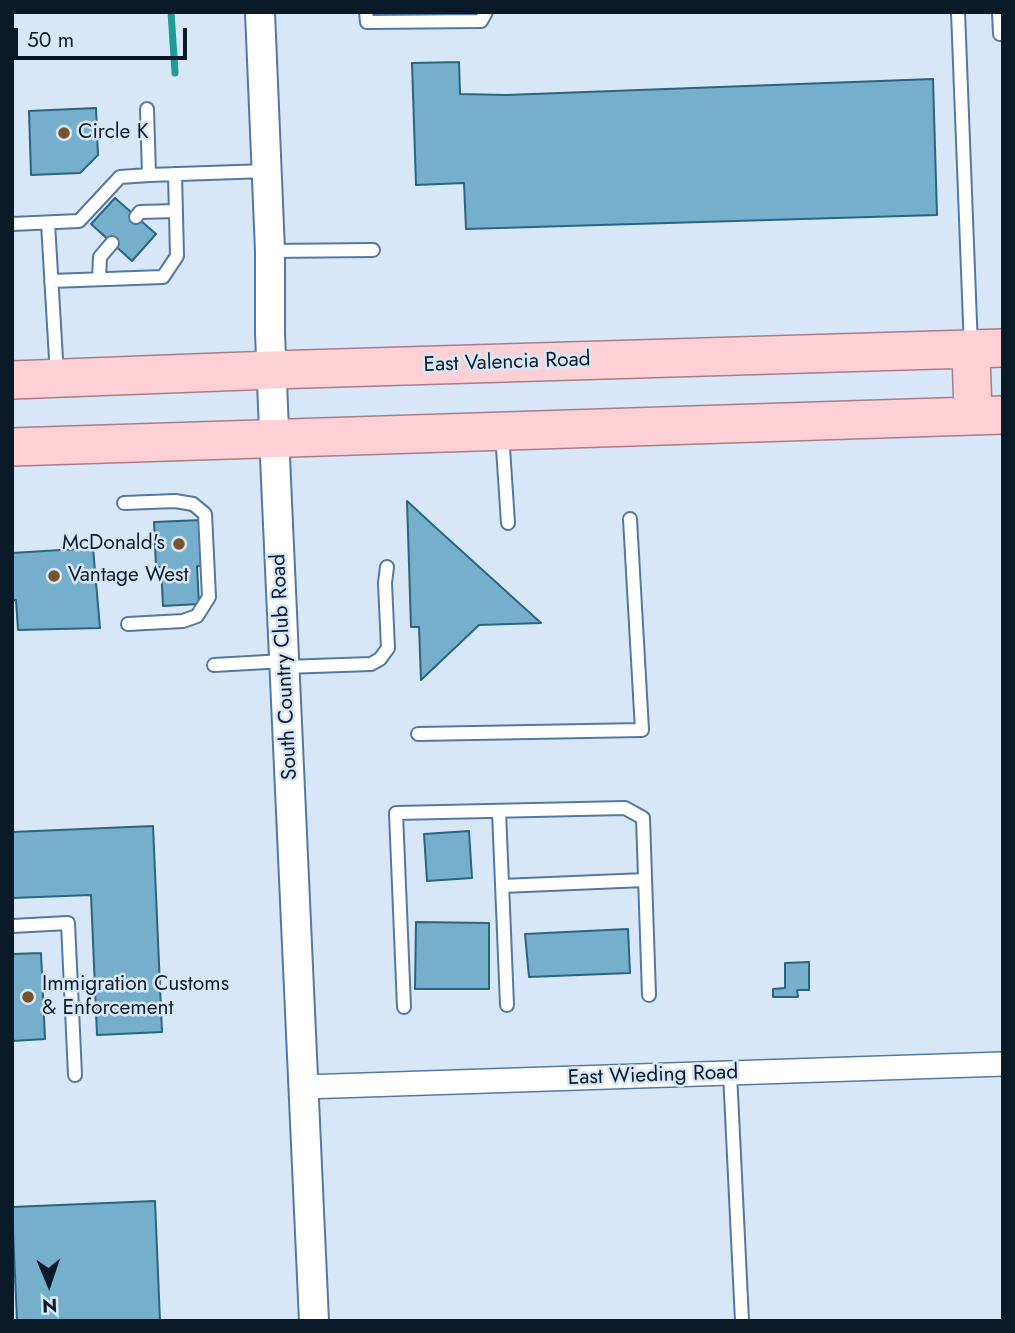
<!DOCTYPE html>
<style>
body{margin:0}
#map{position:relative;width:1015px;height:1333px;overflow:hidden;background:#d7e7f8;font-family:Jost,sans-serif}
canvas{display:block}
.frame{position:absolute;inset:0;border:14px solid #0b1a29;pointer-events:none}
.north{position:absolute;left:14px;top:1249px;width:70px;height:70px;-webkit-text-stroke:5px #d7e7f8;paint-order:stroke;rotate:178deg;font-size:19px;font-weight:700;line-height:28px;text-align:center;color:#0b1a29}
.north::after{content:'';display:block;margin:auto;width:24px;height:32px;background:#0b1a29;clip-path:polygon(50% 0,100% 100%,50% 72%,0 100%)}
.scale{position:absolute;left:14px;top:28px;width:173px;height:32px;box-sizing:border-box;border:4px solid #0b1a29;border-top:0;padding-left:9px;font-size:21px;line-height:24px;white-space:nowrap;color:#0b1a29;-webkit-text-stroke:5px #d7e7f8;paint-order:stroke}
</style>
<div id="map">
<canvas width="1015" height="1333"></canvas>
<div class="frame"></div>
<div class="north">N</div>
<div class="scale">50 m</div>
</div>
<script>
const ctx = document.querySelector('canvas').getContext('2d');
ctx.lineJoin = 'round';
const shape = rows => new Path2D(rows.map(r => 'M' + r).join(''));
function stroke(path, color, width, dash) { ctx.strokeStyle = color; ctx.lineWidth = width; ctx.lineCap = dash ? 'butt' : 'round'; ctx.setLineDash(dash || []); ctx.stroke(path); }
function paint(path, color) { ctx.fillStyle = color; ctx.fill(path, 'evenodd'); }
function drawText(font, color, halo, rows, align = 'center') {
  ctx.font = font + ' Jost,sans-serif'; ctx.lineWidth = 5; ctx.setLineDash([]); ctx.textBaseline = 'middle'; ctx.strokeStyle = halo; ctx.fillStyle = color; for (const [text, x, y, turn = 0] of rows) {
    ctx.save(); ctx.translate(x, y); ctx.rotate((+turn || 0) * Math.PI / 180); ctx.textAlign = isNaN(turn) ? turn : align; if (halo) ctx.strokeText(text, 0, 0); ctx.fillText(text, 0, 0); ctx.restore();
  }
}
stroke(shape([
 [171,12,175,73]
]), '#219b95', 7);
const building = shape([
 [459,62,460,94,506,95,933,79,937,215,466,229,464,183,416,185,412,63,459,62],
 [96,108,98,155,80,173,31,175,29,111,96,108],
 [115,198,156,234,132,261,91,224,115,198],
 [407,501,434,526,541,623,479,625,421,680,419,627,411,627,407,501],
 [202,520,205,566,197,566,199,604,163,606,161,567,156,567,154,522,202,520],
 [93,548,100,628,18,630,16,600,12,600,12,553,93,548],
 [153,826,162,1032,97,1035,91,895,12,898,12,832,153,826],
 [469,831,472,878,427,881,424,834,469,831],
 [416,922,489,923,489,989,415,989,416,922],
 [628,929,630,973,529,977,525,934,628,929],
 [41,953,45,1039,12,1041,12,954,41,953],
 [809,962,809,990,797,990,798,997,773,997,773,989,785,988,785,963,809,962],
 [155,1201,160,1321,17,1321,12,1207,155,1201]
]);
paint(building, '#75afcb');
stroke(building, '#2a647d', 2);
const service = shape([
 [366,12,367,22,481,21,486,12],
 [958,12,971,348],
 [999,12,1000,34],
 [149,175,267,171],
 [136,217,140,212,176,211],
 [48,223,57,376],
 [12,224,79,221,120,177,149,175,147,109],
 [270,251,373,250],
 [99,279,100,257,112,243],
 [51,281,163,277,177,256,175,174],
 [502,433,508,523],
 [124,503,175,501,193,504,205,514,209,597,197,616,183,621,128,624],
 [214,665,284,661],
 [285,667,371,664,380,659,388,648,385,583,387,567],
 [418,734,642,730,630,519],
 [499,811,507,1005],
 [502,886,645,880],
 [12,926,68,923,75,1075],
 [404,1007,396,813,625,808,643,818,649,995],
 [730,1073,742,1321]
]);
const minor = shape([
 [304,1087,1003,1064]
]);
const tertiary = shape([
 [260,12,270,251,270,333,276,480,314,1321]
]);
const primary = shape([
 [971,350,973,416],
 [12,380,272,370,1003,348],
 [12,447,1003,415]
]);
stroke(service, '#54799f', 16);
stroke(minor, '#54799f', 26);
stroke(tertiary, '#54799f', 32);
stroke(primary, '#a77c88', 40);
stroke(service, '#fff', 12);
stroke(minor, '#fff', 23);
stroke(tertiary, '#fff', 28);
stroke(primary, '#fdd0d6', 37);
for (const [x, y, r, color] of [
 [64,133,7,"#76542b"],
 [179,544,7,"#76542b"],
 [54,576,7,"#76542b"],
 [28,997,7,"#76542b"]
]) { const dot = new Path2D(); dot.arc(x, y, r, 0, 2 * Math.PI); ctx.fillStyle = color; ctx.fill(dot); stroke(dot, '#d7e7f8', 2.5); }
drawText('21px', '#0b1a29', '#d7e7f8', [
 ["Circle K",78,133],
 ["McDonald's",165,544,"right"],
 ["Vantage West",68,576],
 ["Immigration Customs",42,985],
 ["& Enforcement",42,1009]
], 'left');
drawText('21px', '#0b1a29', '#d7e7f8', [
 ["East Valencia Road",507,363,-2],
 ["South Country Club Road",285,667,-93],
 ["East Wieding Road",653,1076,-2]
]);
</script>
